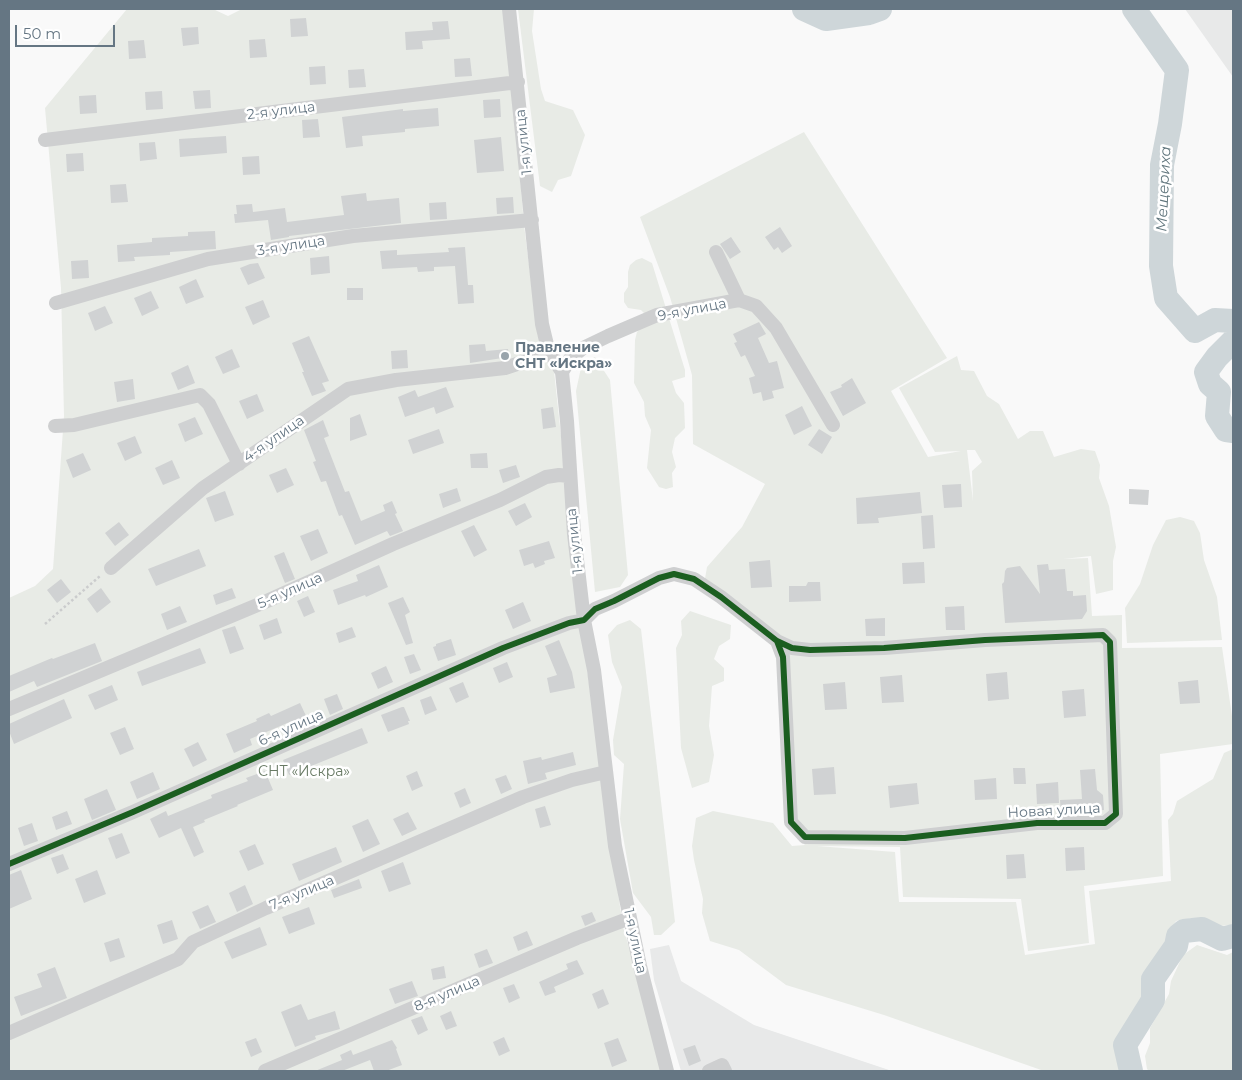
<!DOCTYPE html>
<meta charset="utf-8">
<style>
body{margin:0}
#map{position:relative;width:1242px;height:1080px;overflow:hidden;background:#f9f9f9;font-family:Montserrat,sans-serif}
canvas{display:block}
.frame{position:absolute;inset:0;border:10px solid #657683;pointer-events:none}
.scale{position:absolute;left:15px;top:25px;width:100px;height:22px;box-sizing:border-box;border:2px solid #657683;border-top:0;padding-left:6px;font-size:15px;line-height:18px;white-space:nowrap;color:#657683;-webkit-text-stroke:4px #fff;paint-order:stroke}
</style>
<div id="map">
<canvas width="1242" height="1080"></canvas>
<div class="frame"></div>
<div class="scale">50 m</div>
</div>
<script>
const ctx = document.querySelector('canvas').getContext('2d');
ctx.lineJoin = 'round';
function paint(path, color) { ctx.fillStyle = color; ctx.fill(path, 'evenodd'); }
const shape = rows => new Path2D(rows.map(r => 'M' + r).join(''));
function stroke(path, color, width, dash) { ctx.strokeStyle = color; ctx.lineWidth = width; ctx.lineCap = dash ? 'butt' : 'round'; ctx.setLineDash(dash || []); ctx.stroke(path); }
function drawText(font, color, halo, rows, align = 'center') {
  ctx.font = font + ' Montserrat,sans-serif'; ctx.lineWidth = 5; ctx.setLineDash([]); ctx.textBaseline = 'middle'; ctx.strokeStyle = halo; ctx.fillStyle = color; for (const [text, x, y, turn = 0] of rows) {
    ctx.save(); ctx.translate(x, y); ctx.rotate((+turn || 0) * Math.PI / 180); ctx.textAlign = isNaN(turn) ? turn : align; if (halo) ctx.strokeText(text, 0, 0); ctx.fillText(text, 0, 0); ctx.restore();
  }
}
paint(shape([
 [1185,9,1233,9,1233,77],
 [669,945,681,981,754,1025,892,1071,681,1071,654,980,650,949]
]), '#e8e9e9');
paint(shape([
 [127,9,213,9,228,16,242,9,503,9,513,90,524,225,538,336,554,371,582,630,601,776,623,927,665,1070,663,1071,9,1071,9,598,35,586,53,569,64,416,61,288,45,108],
 [518,9,534,9,532,31,541,89,545,101,573,110,585,135,571,176,558,180,552,192,540,186],
 [804,132,947,358,891,391,928,457,961,451,935,452,899,388,957,356,961,370,974,371,987,396,999,404,1018,439,1030,431,1043,431,1054,457,1081,449,1095,451,1100,465,1099,478,1109,506,1116,547,1113,561,1113,590,1096,594,1091,556,1063,559,1088,558,1092,616,1122,615,1122,648,1222,647,1233,723,1233,744,1160,754,1163,876,1084,886,1089,943,1028,951,1021,899,903,897,900,847,817,846,895,852,899,902,1016,902,1025,955,1095,944,1089,891,1171,881,1168,820,1173,814,1177,801,1213,779,1224,753,1233,749,1233,925,1219,926,1193,918,1176,921,1168,933,1169,947,1155,962,1150,971,1145,1000,1119,1041,1119,1071,1044,1071,884,1015,786,985,739,950,710,941,702,913,703,899,694,860,692,846,696,818,713,811,773,823,792,846,805,845,787,827,780,648,703,590,707,567,742,527,765,484,693,444,692,375,670,297,640,217],
 [967,450,975,450,982,462,972,471,973,501],
 [642,258,652,263,685,370,685,377,672,381,676,393,684,403,685,428,675,438,672,452,676,467,672,473,673,487,666,489,659,487,647,468,651,430,645,416,644,402,634,383,635,340,637,332,647,321,646,315,641,310,628,308,624,302,624,293,628,287,628,272,630,265,636,260],
 [595,357,610,380,628,575,620,587,595,592,576,391,582,363],
 [1180,517,1194,521,1200,533,1204,560,1217,597,1222,640,1127,643,1125,608,1140,584,1153,545,1166,520],
 [690,611,731,625,730,639,719,646,714,659,724,668,724,681,712,686,709,726,714,755,709,782,692,788,681,748,676,648,682,635,681,621],
 [630,620,641,629,675,922,661,935,654,935,651,917,633,893,620,819,624,764,614,755,613,740,622,687,612,662,608,635,617,625],
 [1197,945,1227,955,1233,952,1233,1071,1149,1071,1147,1069,1145,1056,1150,1043,1150,1028,1169,994,1171,981,1183,955]
]), '#e8ebe6');
stroke(shape([
 [804,9,826,19,869,13,880,9],
 [1134,9,1177,70,1170,124,1162,165,1161,266,1166,298,1195,331,1215,320,1233,321],
 [1233,341,1217,357,1206,372,1210,384,1219,392,1217,416,1226,430,1233,431],
 [1131,1071,1125,1045,1153,1000,1153,979,1176,946,1178,936,1184,931,1202,929,1222,939,1233,936]
]), '#ced6d9', 24);
paint(shape([
 [306,18,308,36,291,37,290,19],
 [448,21,450,39,422,41,423,49,406,50,405,32,433,30,432,22],
 [198,27,199,44,183,46,181,28],
 [265,39,267,57,250,58,249,40],
 [144,40,146,58,129,59,128,41],
 [470,58,472,76,455,77,454,59],
 [325,66,326,84,310,85,309,67],
 [364,69,366,87,349,88,348,70],
 [210,90,211,108,195,109,193,91],
 [162,91,163,109,146,110,145,92],
 [96,95,97,113,80,114,79,96],
 [500,99,501,117,484,118,483,100],
 [438,108,439,126,405,129,405,132,362,136,363,146,346,148,342,117,403,109,403,111],
 [318,119,320,137,303,138,302,120],
 [226,136,227,153,180,157,179,139],
 [501,137,504,171,477,173,474,140],
 [155,142,157,159,140,161,139,143],
 [83,153,84,171,67,172,66,154],
 [259,156,260,174,243,175,242,157],
 [126,184,128,202,111,203,110,185],
 [366,193,367,201,399,198,401,223,289,236,289,237,271,240,268,220,235,223,234,214,237,214,236,205,252,204,253,212,285,208,287,222,344,215,341,196],
 [513,197,514,213,497,214,496,198],
 [446,202,447,219,430,220,429,203],
 [780,227,792,246,782,253,778,247,774,250,765,237],
 [215,231,216,249,170,252,170,255,134,257,135,261,118,262,117,245,152,242,152,238,188,236,188,232],
 [731,237,741,252,730,259,720,244],
 [465,247,468,285,473,285,474,303,458,304,455,266,434,267,434,271,418,272,417,267,382,269,380,251,397,250,397,255,449,252,448,248],
 [329,256,330,273,311,275,310,258],
 [88,260,89,278,72,279,71,261],
 [258,263,265,278,248,285,240,268,250,264],
 [196,279,204,297,186,304,179,287],
 [347,288,363,288,363,300,347,300],
 [151,291,159,308,142,316,134,298],
 [263,300,270,317,253,325,245,307],
 [105,306,113,323,95,331,88,313],
 [759,322,766,334,758,338,769,363,777,361,784,388,772,391,774,398,763,401,761,392,753,394,749,378,755,376,745,355,741,357,734,343,737,342,733,334],
 [309,336,329,381,322,383,326,391,312,396,302,372,304,372,292,343],
 [485,344,486,351,508,349,509,357,470,363,469,345],
 [232,349,240,367,223,374,215,357],
 [407,350,408,368,392,369,391,351],
 [188,365,195,383,178,390,171,373],
 [852,378,866,403,843,416,830,392,842,387,841,385],
 [133,379,135,399,117,402,114,382],
 [446,387,454,407,436,414,434,407,405,417,398,397,415,390,418,397],
 [257,394,264,411,247,419,239,401],
 [802,406,812,426,794,435,785,415],
 [553,407,556,427,543,429,541,409],
 [360,414,367,435,350,441,350,418],
 [195,417,203,434,185,442,178,424],
 [323,420,329,436,324,438,345,492,349,491,361,521,385,511,383,505,392,501,397,513,395,514,403,531,390,536,387,531,355,545,342,515,339,516,326,481,321,482,313,462,316,461,304,430],
 [439,429,444,443,413,454,408,440],
 [819,429,832,437,822,454,808,445],
 [135,436,142,453,125,461,117,443],
 [83,453,91,470,73,478,66,460],
 [487,453,488,468,471,468,470,454],
 [172,460,180,478,163,485,155,468],
 [516,465,520,477,503,483,499,470],
 [286,468,294,485,277,493,269,475],
 [961,484,962,507,944,508,942,485],
 [457,488,461,501,443,508,439,494],
 [1129,489,1149,490,1148,505,1129,504],
 [225,491,234,515,215,522,206,498],
 [920,492,922,513,878,518,879,523,857,524,856,498],
 [525,503,532,517,516,526,508,511],
 [933,515,935,548,923,549,921,516],
 [119,522,129,535,115,546,105,533],
 [474,525,487,550,474,557,461,531],
 [318,529,328,553,311,561,300,536],
 [549,541,555,558,544,561,545,564,535,568,533,563,524,566,519,550],
 [199,549,206,566,156,586,148,569],
 [284,552,295,579,285,583,274,556],
 [770,560,772,587,751,588,749,562],
 [924,562,925,583,903,584,902,563],
 [1048,564,1049,570,1065,569,1067,591,1073,591,1073,596,1086,595,1087,611,1082,619,1005,623,1002,584,1004,582,1005,571,1007,568,1020,566,1040,594,1037,565],
 [379,565,388,587,366,597,365,595,338,605,333,590,358,581,356,575],
 [61,579,71,592,57,603,47,590],
 [808,582,820,582,821,601,789,602,789,586,806,586],
 [101,588,111,602,97,613,87,599],
 [232,588,236,598,216,605,213,595],
 [308,596,315,612,304,617,297,601],
 [403,597,410,612,405,615,413,643,406,645,388,603],
 [523,602,531,621,513,629,505,610],
 [180,606,187,622,167,630,161,614],
 [964,606,965,630,946,630,945,607],
 [277,618,282,633,264,640,259,625],
 [885,618,885,636,866,636,865,619],
 [235,626,244,649,230,654,222,630],
 [352,627,356,637,339,643,336,633],
 [451,639,456,655,438,661,433,647,436,646,436,644],
 [559,640,572,672,575,688,550,693,547,678,557,675,545,646],
 [95,643,102,661,37,687,34,681,9,692,9,676,52,658,53,659],
 [200,648,206,663,142,686,137,672],
 [414,654,421,670,410,674,404,657],
 [507,662,513,677,499,683,493,668],
 [386,666,393,682,378,689,371,673],
 [1007,672,1009,699,988,701,986,674],
 [902,675,904,702,882,703,880,677],
 [1198,680,1200,703,1180,704,1178,682],
 [463,682,469,697,456,703,449,688],
 [845,682,847,709,825,710,823,684],
 [112,685,118,700,95,710,88,695],
 [1084,689,1086,716,1064,718,1062,691],
 [337,694,343,709,330,715,324,699],
 [431,696,437,710,425,715,420,700],
 [64,699,72,718,14,744,9,731,9,724],
 [300,703,307,718,293,724,292,721,250,739,252,745,234,753,226,734,257,721,256,719,269,713,271,716],
 [402,707,404,707,410,721,408,721,409,724,388,732,381,715],
 [125,727,134,749,120,755,110,733],
 [362,728,368,743,289,775,283,760],
 [198,742,207,760,193,767,184,749],
 [573,752,576,765,545,773,547,779,528,784,523,761,541,757,542,760],
 [834,767,836,794,814,795,812,769],
 [1013,768,1025,768,1026,784,1014,784],
 [1095,769,1097,790,1103,795,1104,810,1061,813,1060,800,1082,799,1080,770],
 [265,771,273,790,237,805,238,806,204,820,205,822,193,827,204,852,194,857,181,828,159,838,150,819,166,811,168,816,212,798,211,795,248,781,246,778],
 [417,771,423,786,412,791,406,776],
 [153,772,160,789,137,799,130,782],
 [506,775,512,789,501,794,495,779],
 [996,778,997,799,975,800,974,780],
 [1058,782,1059,803,1037,804,1036,784],
 [917,783,919,804,890,808,888,786],
 [465,788,471,803,460,808,454,793],
 [107,789,116,810,92,820,84,799],
 [545,806,551,825,540,828,535,809],
 [67,811,72,824,56,830,52,817],
 [408,812,417,829,402,836,393,819],
 [368,819,380,844,363,852,352,826],
 [32,823,38,841,24,846,18,828],
 [122,833,130,853,116,859,108,838],
 [255,844,264,864,248,871,239,851],
 [336,847,342,862,299,881,292,864],
 [1084,847,1085,870,1066,871,1065,848],
 [63,854,69,869,57,874,51,858],
 [1024,854,1026,878,1007,879,1006,855],
 [403,862,411,884,389,892,381,871],
 [21,870,32,899,9,909,9,875],
 [97,870,106,894,84,903,75,879],
 [359,879,362,888,334,898,331,890],
 [245,885,253,904,237,912,229,893],
 [208,905,216,922,200,929,192,912],
 [309,907,315,924,289,934,282,917],
 [592,912,596,921,585,926,581,916],
 [172,920,178,939,163,944,157,925],
 [260,927,267,945,232,959,224,942],
 [527,931,533,945,518,951,513,937],
 [119,938,125,957,110,962,104,943],
 [487,949,493,963,479,968,474,954],
 [577,960,584,974,554,987,556,992,545,996,539,982,568,969,566,964],
 [444,966,446,978,433,980,431,969],
 [55,967,67,998,21,1016,14,997,42,987,37,974],
 [412,981,418,996,395,1004,389,989],
 [514,984,520,998,509,1003,503,988],
 [603,989,609,1004,598,1009,592,994],
 [301,1004,308,1020,335,1011,340,1029,315,1036,316,1039,295,1047,281,1012],
 [451,1011,457,1026,446,1030,440,1016],
 [422,1016,428,1030,418,1035,411,1020],
 [504,1037,510,1051,499,1056,493,1042],
 [256,1038,262,1052,251,1057,245,1042],
 [618,1038,627,1061,612,1067,604,1043],
 [392,1040,397,1048,396,1049,402,1065,386,1071,374,1071,370,1060,342,1071,315,1071,342,1060,340,1055,351,1050,353,1055],
 [695,1045,701,1061,689,1066,683,1049]
]), '#d0d2d3');
stroke(shape([
 [45,624,100,576]
]), '#cbcccd', 2.5, [2.5, 2.5]);
stroke(shape([
 [509,9,542,324,548,349,562,372,567,421,574,534,584,620,594,670,615,846,640,966,667,1071],
 [45,140,518,82],
 [716,252,739,300],
 [56,303,208,259,353,236,532,220],
 [562,372,570,359,583,348,608,336,657,315,739,300,756,306,776,328,833,425],
 [55,426,74,425,200,395,209,404,239,464],
 [111,568,203,488,348,389,396,380,505,368,526,361,548,349],
 [9,709,267,601,393,544,500,500,546,477,559,475,569,476],
 [9,864,133,812,503,648,569,623,584,620,595,609,614,601,659,578,674,574,694,579,721,597,777,641,792,648,810,650,884,648,985,640,1103,635,1110,642,1116,814,1105,823,1037,823,905,838,805,837,791,822,783,657,777,641],
 [9,1033,178,959,193,942,266,908,523,797,572,780,606,772],
 [265,1071,577,938,630,918],
 [709,1071,722,1065,725,1071]
]), '#cecfd0', 14);
stroke(shape([
 [9,864,133,812,503,648,569,623,584,620,595,609,614,601,659,578,674,574,694,579,721,597,777,641,792,648,810,650,884,648,985,640,1103,635,1110,642,1116,814,1105,823,1037,823,905,838,805,837,791,822,783,657,777,641]
]), '#1b5e20', 6);
for (const [x, y, r, color] of [
 [505,356,5,"#99a4ac"]
]) { const dot = new Path2D(); dot.arc(x, y, r, 0, 2 * Math.PI); ctx.fillStyle = color; ctx.fill(dot); stroke(dot, '#fff', 2); }
drawText('14px', '#657683', '#fff', [
 ["2-я улица",281,111,-7],
 ["1-я улица",524,142,-96],
 ["3-я улица",291,246,-9],
 ["9-я улица",692,310,-11],
 ["4-я улица",274,439,-35],
 ["1-я улица",575,541,-96],
 ["5-я улица",290,591,-24],
 ["6-я улица",291,728,-24],
 ["Новая улица",1054,811,-3],
 ["7-я улица",302,893,-23],
 ["1-я улица",635,941,78],
 ["8-я улица",447,994,-23]
]);
drawText('bold 14px', '#657683', '#fff', [
 ["Правление",515,348],
 ["СНТ «Искра»",515,364]
], 'left');
drawText('14px', '#687a64', '#fff', [
 ["СНТ «Искра»",304,772]
]);
drawText('italic 15px', '#60757c', '#fff', [
 ["Мещериха",1164,189,-87]
]);
</script>
